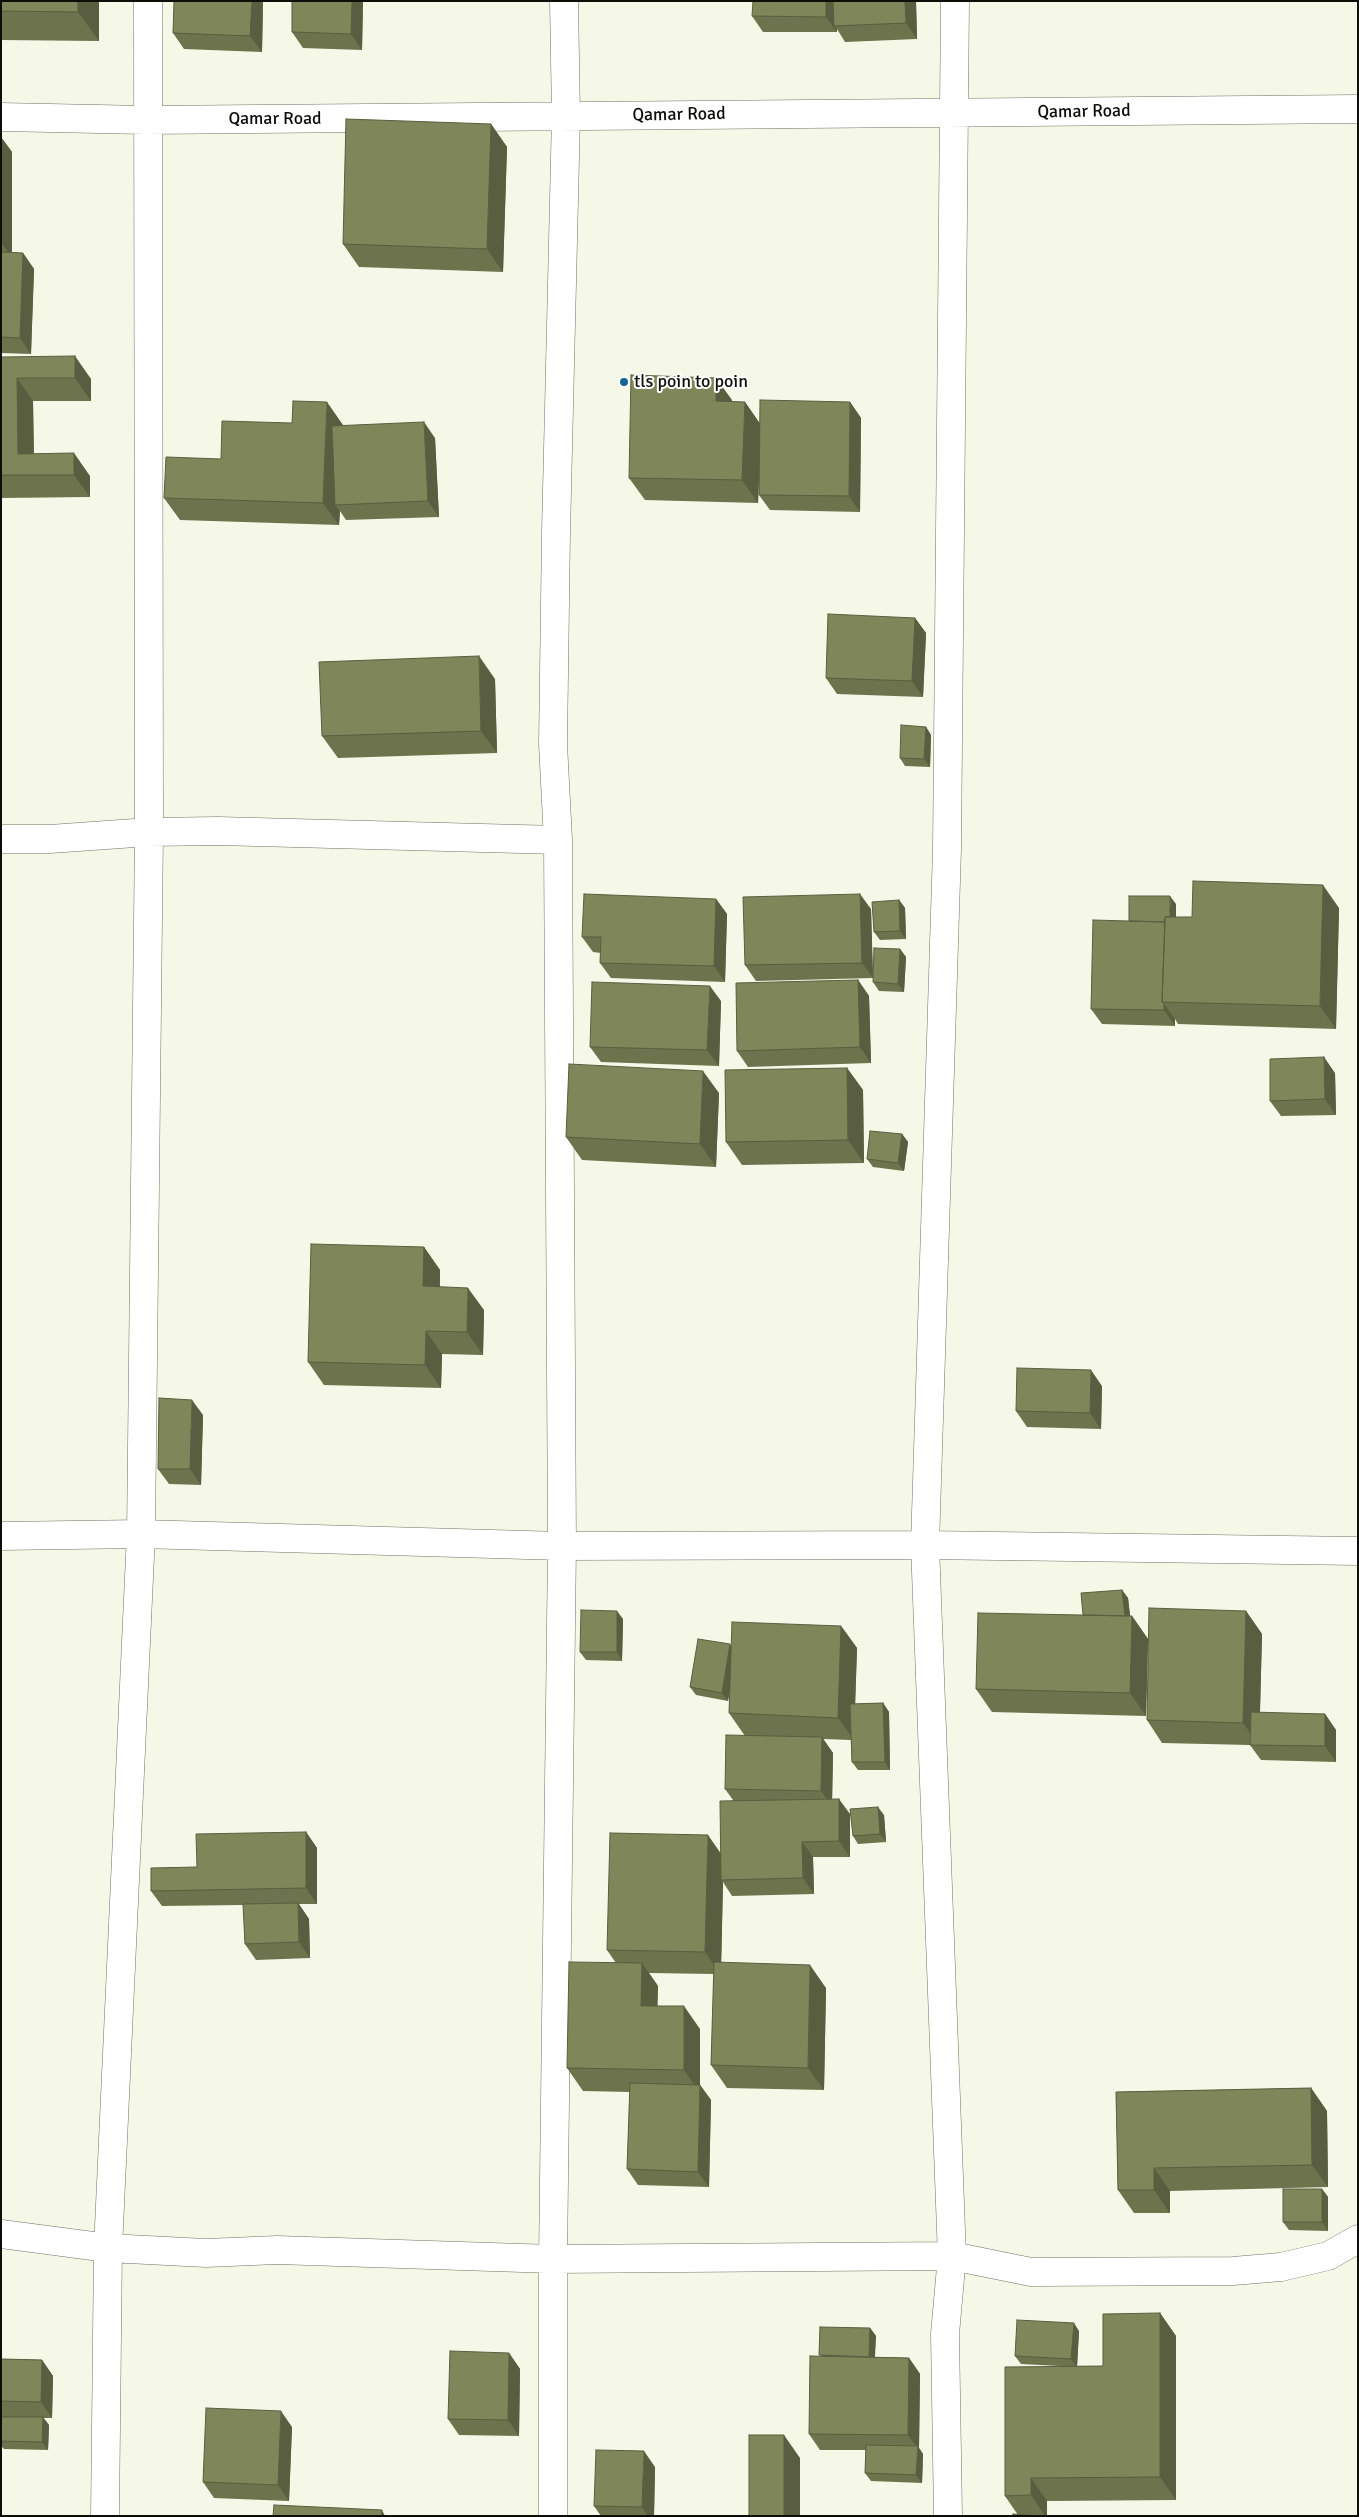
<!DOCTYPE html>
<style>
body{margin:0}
#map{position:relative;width:1359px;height:2517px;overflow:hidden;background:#f5f8e7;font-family:Signika,sans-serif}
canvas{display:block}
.frame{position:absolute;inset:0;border:2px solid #0d0e08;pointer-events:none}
</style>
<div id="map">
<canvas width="1359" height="2517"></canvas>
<div class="frame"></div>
</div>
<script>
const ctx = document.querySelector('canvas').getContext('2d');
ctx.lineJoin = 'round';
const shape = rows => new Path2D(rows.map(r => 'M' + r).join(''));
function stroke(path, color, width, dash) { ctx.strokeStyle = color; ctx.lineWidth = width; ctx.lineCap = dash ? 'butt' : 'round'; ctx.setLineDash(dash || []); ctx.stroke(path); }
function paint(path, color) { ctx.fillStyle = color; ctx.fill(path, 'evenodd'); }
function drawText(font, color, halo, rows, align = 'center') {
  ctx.font = font + ' Signika,sans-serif'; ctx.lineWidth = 4; ctx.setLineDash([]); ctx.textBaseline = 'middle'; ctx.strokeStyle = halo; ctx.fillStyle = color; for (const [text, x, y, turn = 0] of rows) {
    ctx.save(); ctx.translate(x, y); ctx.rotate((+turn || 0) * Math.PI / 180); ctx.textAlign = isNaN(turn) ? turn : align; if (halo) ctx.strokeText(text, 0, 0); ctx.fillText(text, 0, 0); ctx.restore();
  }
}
const street = shape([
 [1,117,146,120,1358,109],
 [1,839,50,839,149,832,218,831,558,840],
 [1,1536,141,1534,562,1546,925,1545,1358,1551],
 [1,2234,108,2248,206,2253,277,2250,553,2259,952,2256,1031,2272,1233,2271,1281,2267,1328,2256,1358,2239],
 [105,2516,108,2248,141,1534,149,832,148,1],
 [553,2516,553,2259,562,1546,558,840,553,744,556,533,566,116,564,1],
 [948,2516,945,2334,952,2256,925,1545,947,849,955,1]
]);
stroke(street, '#6f7263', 29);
stroke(street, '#fff', 28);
paint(shape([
 [1,1,99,1,99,41,1,40],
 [263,1,262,52,184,49,173,33],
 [292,1,363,1,362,50,303,48,292,32],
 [916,1,917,39,845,42,837,29,837,32,763,32,752,16],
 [491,124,507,147,503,272,359,267,343,244],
 [1,137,12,152,12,253,23,253,34,269,31,354,1,353],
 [1,357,91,379,91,401,33,401,34,454,90,476,90,497,1,498],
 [732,400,732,402,745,402,760,424,850,402,861,418,860,512,770,510,759,495,759,470,758,503,645,500,629,478],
 [343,425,435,438,439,517,346,520,340,511,339,525,180,520,164,498,221,459],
 [915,618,926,633,923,697,837,694,826,678],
 [495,679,497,753,338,758,322,736],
 [926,727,931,735,930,767,905,766,900,758],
 [716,899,727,914,725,982,611,978,600,963,601,953,593,952,582,937],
 [899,900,905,908,906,939,880,940,874,932],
 [1176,904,1176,917,1192,917,1339,908,1336,1029,1178,1024,1175,1019,1175,1026,1102,1024,1091,1009,1129,921],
 [871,909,873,978,756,981,745,965],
 [900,949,906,957,904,992,879,991,873,982],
 [858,980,869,996,871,1063,748,1067,737,1051],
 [721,1001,719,1066,601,1062,590,1047],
 [847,1068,863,1090,864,1163,742,1165,726,1142],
 [1335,1073,1336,1115,1281,1116,1270,1101],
 [719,1093,716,1167,582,1160,566,1137],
 [902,1134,908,1142,904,1171,873,1167,867,1159],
 [424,1247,440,1270,440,1287,484,1310,483,1355,442,1354,441,1388,324,1385,308,1362],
 [1102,1386,1101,1429,1027,1427,1016,1411],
 [203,1415,201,1485,169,1484,158,1469],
 [1122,1590,1128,1598,1130,1616,1132,1616,1148,1639,1146,1716,992,1712,976,1689,1083,1615],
 [1246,1611,1262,1634,1260,1713,1325,1714,1336,1730,1336,1762,1261,1760,1250,1745,1162,1743,1147,1720],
 [623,1619,622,1661,586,1660,580,1652],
 [841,1626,857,1648,855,1704,883,1703,889,1712,890,1770,858,1770,852,1762,851,1740,823,1739,833,1753,832,1799,850,1814,850,1857,813,1857,814,1894,732,1896,723,1882,721,1962,826,1988,824,2090,727,2088,711,2065,714,1974,649,1973,658,1986,657,2006,700,2029,700,2085,711,2100,709,2187,638,2185,627,2169,630,2092,583,2091,567,2068,616,1963,607,1950,721,1854,733,1800,725,1789,745,1736,729,1713,730,1687,728,1701,696,1695,690,1687,732,1646],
 [884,1815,886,1842,858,1844,853,1836],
 [306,1832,317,1848,317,1904,299,1904,309,1919,310,1958,256,1960,245,1944,243,1905,162,1906,151,1891,197,1867],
 [1311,2088,1327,2111,1328,2187,1170,2191,1170,2213,1134,2213,1118,2190,1116,2092],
 [1322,2189,1328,2197,1328,2231,1289,2230,1283,2222],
 [1160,2313,1176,2336,1176,2500,1047,2501,1047,2516,1013,2516,1018,2515,1005,2496,1059,2366,1021,2364,1015,2356,1079,2331,1077,2366,1103,2366],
 [870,2328,876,2336,875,2357,909,2358,920,2374,919,2448,923,2454,922,2483,871,2481,865,2473,866,2450,820,2450,809,2434,820,2356],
 [509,2353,520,2369,519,2436,459,2435,448,2419],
 [1,2359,42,2360,53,2376,52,2418,43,2418,49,2425,48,2450,4,2449,1,2446],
 [292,2427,289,2501,214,2498,203,2482],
 [655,2467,654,2516,601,2516,594,2506]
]), '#6c734d');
paint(shape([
 [78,1,99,1,99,41,78,12],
 [252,1,263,1,262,52,250,36],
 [352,1,363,1,362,50,351,34],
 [826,1,837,1,834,26,837,29,837,32,826,17],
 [905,1,916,1,917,39,906,23],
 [491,124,507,147,503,272,487,249],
 [1,137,12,152,12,258,1,242],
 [23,253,34,269,31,354,20,338],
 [75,356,91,379,91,401,75,378],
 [17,378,33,401,34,475,18,454],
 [716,378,732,400,732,424,716,401],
 [327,402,343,425,335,505,340,511,339,525,323,503],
 [745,402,761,425,758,503,742,480],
 [850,402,861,418,860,512,849,496],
 [424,422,435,438,439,517,428,501],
 [74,453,90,476,90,497,74,475],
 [915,618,926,633,923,697,912,681],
 [479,656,495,679,497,753,481,731],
 [926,727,931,735,930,767,924,759],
 [1323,885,1339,908,1336,1029,1320,1006],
 [860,894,871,909,873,978,862,963],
 [1170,896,1176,904,1176,932,1171,924],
 [716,899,727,914,725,982,714,966],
 [899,900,905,908,906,939,900,931],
 [900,949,906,957,904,992,898,984],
 [858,980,869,996,871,1063,860,1047],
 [710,986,721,1001,719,1066,707,1050],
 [1164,1004,1175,1019,1175,1026,1164,1010],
 [1324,1057,1335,1073,1336,1115,1325,1099],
 [847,1068,863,1090,864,1163,848,1140],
 [703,1071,719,1093,716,1167,700,1144],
 [902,1134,908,1142,904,1171,898,1163],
 [424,1247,440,1270,439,1309,423,1286],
 [468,1288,484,1310,483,1355,467,1332],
 [426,1331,442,1354,441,1388,425,1365],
 [1091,1370,1102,1386,1101,1429,1090,1413],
 [192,1400,203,1415,201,1485,190,1469],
 [1122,1590,1128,1598,1131,1624,1125,1616],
 [617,1611,623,1619,622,1661,617,1652],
 [1246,1611,1262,1634,1259,1745,1243,1723],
 [1132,1616,1148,1639,1146,1716,1130,1693],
 [841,1626,857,1648,854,1740,838,1718],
 [730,1644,736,1652,728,1701,722,1693],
 [883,1703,889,1712,890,1770,885,1762],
 [1325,1714,1336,1730,1336,1762,1325,1746],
 [822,1737,833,1753,832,1807,821,1791],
 [839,1799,850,1814,850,1857,839,1841],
 [878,1807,884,1815,886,1842,880,1834],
 [306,1832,317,1848,317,1904,306,1888],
 [708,1835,724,1858,721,1880,723,1882,721,1975,705,1952],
 [802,1842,813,1857,814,1894,803,1878],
 [298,1903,309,1919,310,1958,299,1942],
 [642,1963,658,1986,657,2029,641,2006],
 [810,1965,826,1988,824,2090,808,2068],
 [684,2006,700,2029,700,2093,684,2070],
 [700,2085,711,2100,709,2187,698,2172],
 [1311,2088,1327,2111,1328,2187,1312,2165],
 [1154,2168,1170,2191,1170,2213,1154,2190],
 [1322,2189,1328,2197,1328,2231,1322,2222],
 [1160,2313,1176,2336,1176,2500,1160,2477],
 [1074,2323,1079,2331,1077,2367,1071,2359],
 [870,2328,876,2336,874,2365,869,2357],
 [509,2353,520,2369,519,2436,508,2420],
 [909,2358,920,2374,919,2448,923,2454,922,2483,916,2475,918,2449,908,2435],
 [42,2360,53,2376,52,2418,41,2402],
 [281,2411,292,2427,289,2501,278,2485],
 [43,2417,49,2425,48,2450,42,2442],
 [784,2435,800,2458,800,2516,784,2516],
 [644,2451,655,2467,654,2516,648,2516,642,2507],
 [1031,2478,1047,2501,1047,2516,1045,2516,1031,2495],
 [382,2510,385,2516,381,2516]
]), '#585e3f');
const building = shape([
 [1,1,78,1,78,12,1,11,1,1],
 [174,1,252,1,250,36,173,33,174,1],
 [292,1,352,1,351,34,292,32,292,1],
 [753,1,826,1,826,17,752,16,753,1],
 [833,1,905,1,906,23,834,26,833,1],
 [346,119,491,124,487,249,343,244,346,119],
 [1,252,23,253,20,338,1,337,1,252],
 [75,356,75,378,17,378,18,454,74,453,74,475,1,475,1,357,75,356],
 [631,375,716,378,716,401,745,402,742,480,629,478,631,375],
 [760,400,850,402,849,496,759,495,760,400],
 [293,401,327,402,323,503,164,498,166,457,221,459,222,421,292,423,293,401],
 [424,422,428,501,335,505,332,426,424,422],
 [828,614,915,618,912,681,826,678,828,614],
 [479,656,481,731,322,736,319,662,479,656],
 [901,725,926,727,924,759,900,758,901,725],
 [1193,881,1323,885,1320,1006,1162,1002,1165,917,1192,917,1193,881],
 [584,894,716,899,714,966,600,963,601,937,582,937,584,894],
 [860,894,862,963,745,965,743,897,860,894],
 [1129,896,1170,896,1170,917,1165,917,1165,922,1129,921,1129,896],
 [899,900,900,931,874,932,872,902,899,900],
 [1093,920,1165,922,1162,1002,1164,1004,1164,1010,1091,1009,1093,920],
 [874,948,900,949,898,984,873,982,874,948],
 [858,980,860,1047,737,1051,736,983,858,980],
 [592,982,710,986,707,1050,590,1047,592,982],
 [1324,1057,1325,1099,1270,1101,1270,1059,1324,1057],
 [569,1064,703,1071,700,1144,566,1137,569,1064],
 [847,1068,848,1140,726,1142,725,1070,847,1068],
 [870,1131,902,1134,898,1163,867,1159,870,1131],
 [311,1244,424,1247,423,1286,468,1288,467,1332,426,1331,425,1365,308,1362,311,1244],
 [1017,1368,1091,1370,1090,1413,1016,1411,1017,1368],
 [159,1398,192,1400,190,1469,158,1469,159,1398],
 [1122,1590,1125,1616,1083,1615,1081,1593,1122,1590],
 [1149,1608,1246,1611,1243,1723,1147,1720,1149,1608],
 [581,1610,617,1611,617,1652,580,1652,581,1610],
 [978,1613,1132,1616,1130,1693,976,1689,978,1613],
 [732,1622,841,1626,838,1718,729,1713,732,1622],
 [698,1639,730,1644,722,1693,690,1687,698,1639],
 [883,1703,885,1762,852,1762,850,1704,883,1703],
 [1251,1712,1325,1714,1325,1746,1250,1745,1251,1712],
 [726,1735,822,1737,821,1791,725,1789,726,1735],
 [839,1799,839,1841,802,1842,803,1878,721,1880,720,1801,839,1799],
 [878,1807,880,1834,853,1836,850,1809,878,1807],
 [306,1832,306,1888,151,1891,151,1868,197,1867,196,1834,306,1832],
 [610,1833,708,1835,705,1952,607,1950,610,1833],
 [298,1903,299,1942,245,1944,243,1904,298,1903],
 [569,1962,642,1963,641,2006,684,2006,684,2070,567,2068,569,1962],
 [714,1962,810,1965,808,2068,711,2065,714,1962],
 [630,2083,700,2085,698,2172,627,2169,630,2083],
 [1311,2088,1312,2165,1154,2168,1154,2190,1118,2190,1116,2092,1311,2088],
 [1283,2189,1322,2189,1322,2222,1283,2222,1283,2189],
 [1160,2313,1160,2477,1031,2478,1031,2495,1005,2496,1005,2367,1103,2366,1103,2314,1160,2313],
 [1017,2320,1074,2323,1071,2359,1015,2356,1017,2320],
 [820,2327,870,2328,869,2357,819,2355,820,2327],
 [450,2351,509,2353,508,2420,448,2419,450,2351],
 [810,2356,909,2358,908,2435,809,2434,810,2356],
 [1,2359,42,2360,41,2402,1,2401,1,2359],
 [206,2408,281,2411,278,2485,203,2482,206,2408],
 [1,2417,43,2417,42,2442,1,2441,1,2417],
 [749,2435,784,2435,784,2516,749,2516,749,2435],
 [866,2445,918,2446,916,2475,865,2473,866,2445],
 [596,2450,644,2451,642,2507,594,2506,596,2450],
 [274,2505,382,2510,381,2516,273,2516,274,2505],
 [1013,2514,1038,2516,1013,2516,1013,2514]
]);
paint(building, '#7e865a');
stroke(building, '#585e3f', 1);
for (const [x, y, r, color] of [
 [624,382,5,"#166396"]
]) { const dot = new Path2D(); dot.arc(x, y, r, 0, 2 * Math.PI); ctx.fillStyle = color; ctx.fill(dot); stroke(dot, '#fff', 2); }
drawText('18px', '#0d0e08', '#fff', [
 ["Qamar Road",1084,112,-1],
 ["Qamar Road",679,115,-1],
 ["Qamar Road",275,119]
]);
drawText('18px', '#0d0e08', '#fff', [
 ["tls poin to poin",634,382]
], 'left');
</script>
